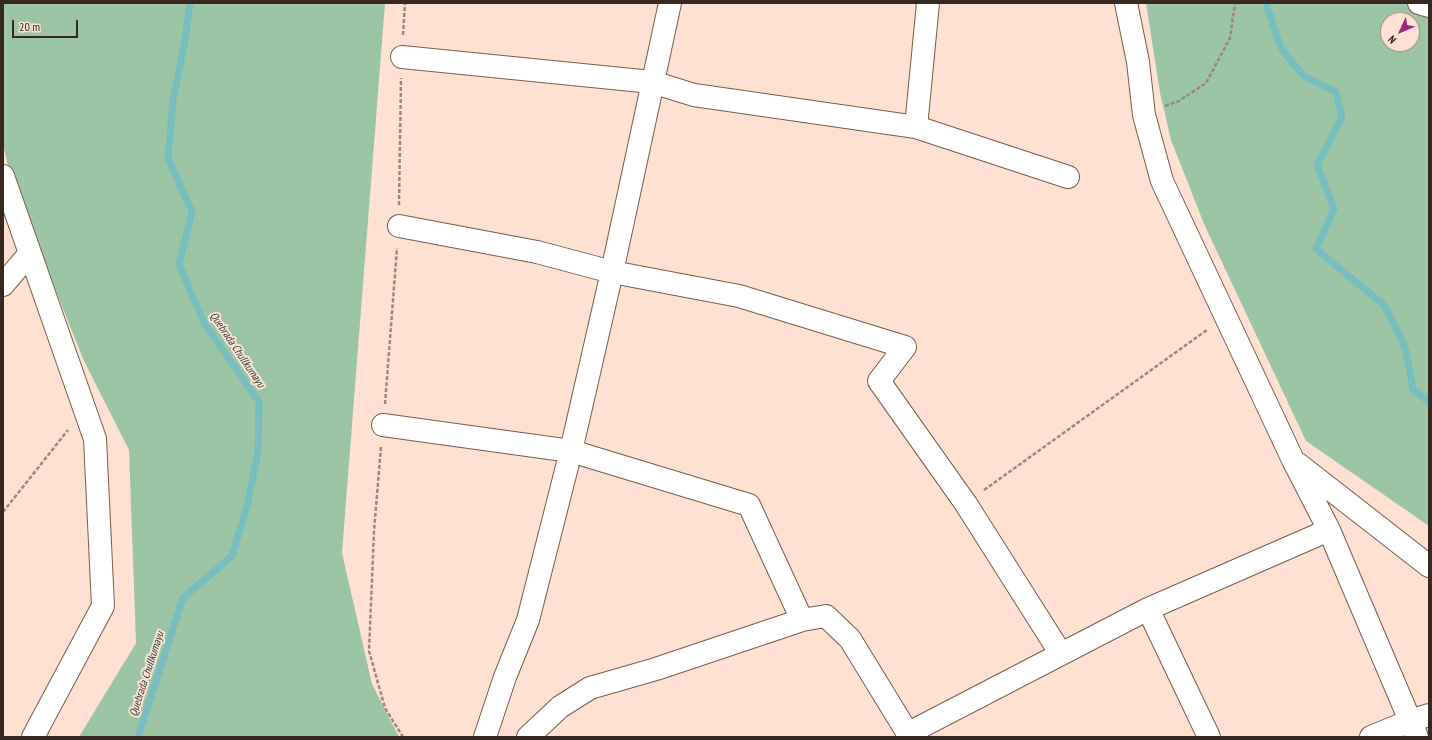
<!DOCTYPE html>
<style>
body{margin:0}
#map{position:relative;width:1432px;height:740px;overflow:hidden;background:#fee1d2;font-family:"PT Sans Narrow",sans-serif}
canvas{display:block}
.frame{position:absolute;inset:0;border:4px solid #372922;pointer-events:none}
.north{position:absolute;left:1380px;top:12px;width:40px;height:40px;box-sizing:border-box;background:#fee1d2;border:1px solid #ae978c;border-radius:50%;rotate:226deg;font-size:11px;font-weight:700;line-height:16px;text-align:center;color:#372922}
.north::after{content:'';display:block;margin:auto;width:14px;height:18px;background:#9e2780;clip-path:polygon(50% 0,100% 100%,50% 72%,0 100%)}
.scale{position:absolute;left:12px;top:20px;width:66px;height:18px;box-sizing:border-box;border:2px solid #372922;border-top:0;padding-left:5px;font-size:12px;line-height:14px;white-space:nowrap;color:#372922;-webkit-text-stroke:3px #fee1d2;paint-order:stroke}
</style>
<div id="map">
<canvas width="1432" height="740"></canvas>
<div class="frame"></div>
<div class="north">N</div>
<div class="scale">20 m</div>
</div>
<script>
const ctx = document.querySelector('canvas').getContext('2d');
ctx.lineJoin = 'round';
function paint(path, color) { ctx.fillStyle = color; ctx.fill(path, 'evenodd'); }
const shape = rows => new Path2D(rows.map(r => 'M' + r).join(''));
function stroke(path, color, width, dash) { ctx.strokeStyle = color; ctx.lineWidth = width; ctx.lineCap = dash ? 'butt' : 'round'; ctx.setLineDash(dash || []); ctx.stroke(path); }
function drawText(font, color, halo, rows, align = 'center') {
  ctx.font = font + ' "PT Sans Narrow",sans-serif'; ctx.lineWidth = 4; ctx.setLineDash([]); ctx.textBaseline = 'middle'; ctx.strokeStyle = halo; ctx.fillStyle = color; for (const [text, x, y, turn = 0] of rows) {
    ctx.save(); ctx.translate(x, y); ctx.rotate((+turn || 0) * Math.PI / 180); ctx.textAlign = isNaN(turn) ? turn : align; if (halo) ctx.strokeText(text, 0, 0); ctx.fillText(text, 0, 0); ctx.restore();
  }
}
paint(shape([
 [3,3,385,3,342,553,372,684,399,737,79,737,136,643,129,450,84,361,11,179,3,144],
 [1146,3,1429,3,1429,526,1306,441,1204,224,1171,140,1160,93],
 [1388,20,1412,20,1412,44,1388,44]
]), '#9cc5a5');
stroke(shape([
 [1266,3,1281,49,1304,76,1336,92,1342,117,1317,165,1334,209,1316,249,1384,305,1405,347,1413,389,1429,402],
 [138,737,183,598,232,556,247,506,258,451,259,402,204,323,179,264,192,212,168,158,173,100,185,40,190,3]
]), '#78bebf', 7);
const minor = shape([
 [1126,3,1138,62,1144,115,1162,181,1293,460,1329,530,1417,737],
 [1419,3,1429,6],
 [402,57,652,82,694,95,916,127,1068,177],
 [916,127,928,3],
 [3,176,95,439,103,606,33,737],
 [399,226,537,252,612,272,739,296,905,347,879,381,966,504,1061,654],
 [3,285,30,253],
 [383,425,571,451,749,505,802,620],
 [1298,464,1429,566],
 [1148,609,1209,737],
 [907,734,1148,609,1329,530],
 [485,737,505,677,528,620,571,451,612,272,670,3],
 [528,737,560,707,590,688,656,669,802,620,826,616,850,639,910,737],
 [1371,737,1410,721,1429,715]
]);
stroke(minor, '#7a5b4b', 24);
stroke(shape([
 [403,35,405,3],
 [1165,106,1179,101,1206,83,1230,38,1235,3],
 [399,205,401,78],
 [385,404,397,248],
 [381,447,374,531,369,651,385,708,403,737],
 [984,490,1207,330],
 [3,512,68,430]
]), '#9d877c', 2.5, [4, 2]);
stroke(minor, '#fff', 22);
drawText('italic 11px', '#1c3f40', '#fee1d2', [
 ["Quebrada Chullkumayu",237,350,56],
 ["Quebrada Chullkumayu",147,674,-72]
]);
</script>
